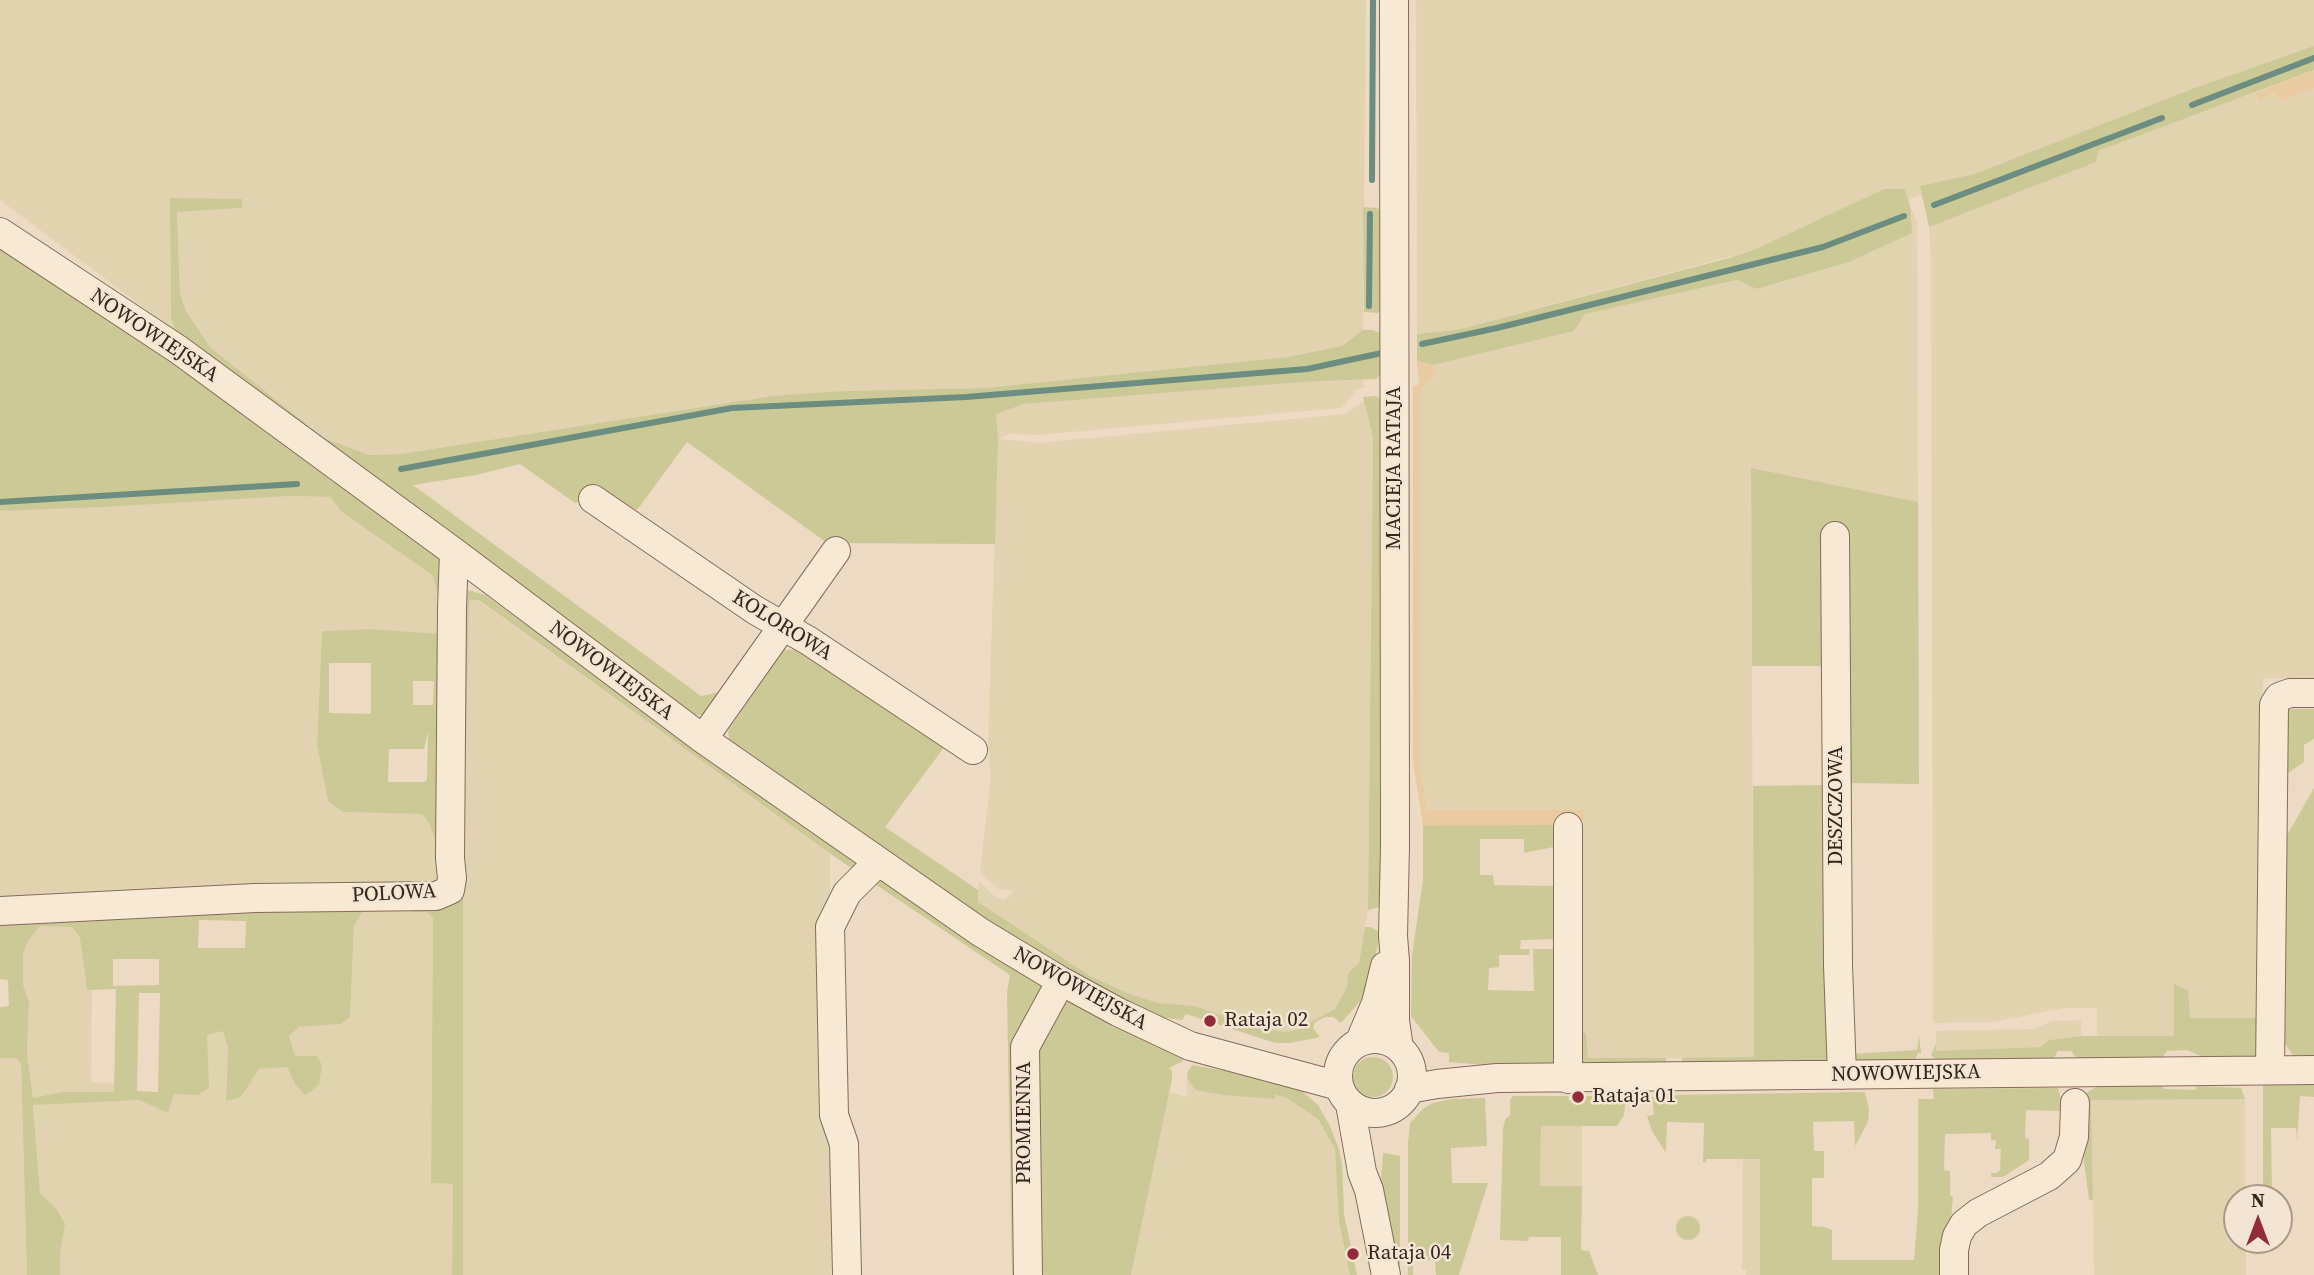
<!DOCTYPE html>
<style>
body{margin:0}
#map{position:relative;width:2314px;height:1275px;overflow:hidden;background:#eddac2;font-family:"Source Serif 4",serif}
canvas{display:block}
.north{position:absolute;left:2223px;top:1184px;width:70px;height:70px;box-sizing:border-box;background:#f4e5d2;border:2px solid #a8998a;border-radius:50%;rotate:0deg;font-size:19px;font-weight:700;line-height:28px;text-align:center;color:#36261e}
.north::after{content:'';display:block;margin:auto;width:24px;height:32px;background:#942b3b;clip-path:polygon(50% 0,100% 100%,50% 72%,0 100%)}
</style>
<div id="map">
<canvas width="2314" height="1275"></canvas>
<div class="north">N</div>
</div>
<script>
const ctx = document.querySelector('canvas').getContext('2d');
ctx.lineJoin = 'round';
function paint(path, color) { ctx.fillStyle = color; ctx.fill(path, 'evenodd'); }
const shape = rows => new Path2D(rows.map(r => 'M' + r).join(''));
function stroke(path, color, width, dash) { ctx.strokeStyle = color; ctx.lineWidth = width; ctx.lineCap = dash ? 'butt' : 'round'; ctx.setLineDash(dash || []); ctx.stroke(path); }
function drawText(font, color, halo, rows, align = 'center') {
  ctx.font = font + ' "Source Serif 4",serif'; ctx.lineWidth = 5; ctx.setLineDash([]); ctx.textBaseline = 'middle'; ctx.strokeStyle = halo; ctx.fillStyle = color; for (const [text, x, y, turn = 0] of rows) {
    ctx.save(); ctx.translate(x, y); ctx.rotate((+turn || 0) * Math.PI / 180); ctx.textAlign = isNaN(turn) ? turn : align; if (halo) ctx.strokeText(text, 0, 0); ctx.fillText(text, 0, 0); ctx.restore();
  }
}
paint(shape([
 [0,0,1366,0,1363,330,1342,346,1288,357,984,388,844,391,401,454,369,455,324,438,211,348,186,310,180,294,177,211,242,208,170,198,171,317,176,332,0,200],
 [1416,0,2314,0,2314,51,1817,233,1457,330,1417,334],
 [2314,88,2314,679,2263,678,2260,1018,2190,1018,2174,985,2175,1036,2097,1036,2097,1008,2063,1008,1993,1022,1933,1023,1931,259,1929,227,2096,162,2098,151,2181,118,2255,93,2260,102,2274,92,2280,101],
 [1910,206,1917,222,1918,502,1751,469,1754,1058,1587,1058,1586,1033,1579,1033,1575,828,1427,810,1420,765,1420,390,1437,371,1433,365,1574,331,1585,314,1737,280,1758,289,1849,262,1911,233],
 [1362,380,1365,387,1355,390,1351,398,1341,408,1038,435,1009,434,999,439,1038,443,1345,414,1364,401,1373,437,1368,910,1359,963,1348,973,1347,987,1341,1000,1335,1009,1296,1030,1284,1032,1260,1028,1195,1006,1158,1003,1127,993,1090,976,977,902,979,881,993,895,1004,900,1014,891,997,888,980,872,991,777,988,742,998,440,995,414,1024,404,1302,382],
 [291,496,330,497,342,512,432,575,439,597,438,634,373,629,322,631,317,745,328,801,343,812,422,814,429,823,438,848,439,889,260,886,0,907,0,511,106,507],
 [478,600,830,853,830,903,818,918,820,1119,832,1150,831,1275,463,1275,463,862,467,629,469,601],
 [367,904,426,912,433,918,431,1183,453,1184,452,1275,60,1275,60,1254,65,1224,56,1208,40,1193,33,1104,139,1100,168,1113,176,1029,223,1031,228,1048,226,1101,251,1081,259,1069,287,1067,295,1084,317,1056,295,1056,289,1036,299,1027,341,1024,350,1017,354,926],
 [40,926,72,927,80,938,87,990,92,989,91,1082,114,1083,114,1092,61,1092,33,1098,27,1055,29,1003,23,984,23,954,28,941],
 [2081,1020,2081,1036,2049,1040,2041,1047,1936,1051,1936,1031,2032,1029,2053,1021],
 [0,1058,16,1058,21,1063,27,1275,0,1275],
 [1187,1078,1195,1090,1222,1095,1275,1099,1274,1095,1285,1097,1318,1119,1335,1149,1339,1222,1350,1275,1131,1275,1169,1092,1187,1097],
 [2091,1099,2245,1099,2245,1198,2237,1198,2237,1240,2246,1240,2246,1275,2094,1275],
 [1541,1125,1582,1126,1582,1186,1540,1186],
 [1760,1158,1760,1275,1746,1275,1746,1270,1742,1270,1743,1159]
]), '#e2d3b0');
paint(shape([
 [2314,46,2314,70,2098,151,2096,162,1929,227,1920,186,1975,174,2192,89],
 [1884,189,1905,189,1910,206,1912,233,1849,262,1757,289,1737,280,1585,314,1574,331,1433,365,1417,361,1417,334,1457,330,1729,258,1756,249],
 [170,198,242,199,242,208,177,212,180,294,186,311,211,348,324,438,369,455,401,454,773,396,844,391,984,388,1288,357,1342,346,1363,330,1372,330,1383,334,1383,372,1376,379,1302,382,1024,404,996,414,998,440,995,544,827,543,687,442,637,510,596,493,575,503,520,464,476,475,413,485,701,696,724,691,707,715,690,715,176,332,171,317],
 [1363,207,1377,208,1382,212,1384,303,1378,313,1364,312],
 [0,241,59,280,439,559,459,594,468,590,485,595,672,730,1055,992,1165,1050,1182,1055,1183,1061,1169,1068,1172,1071,1172,1079,1131,1275,1012,1275,1007,993,1010,975,835,857,479,600,469,601,463,862,438,848,429,823,422,814,343,812,328,801,317,745,322,631,373,629,438,634,439,597,432,575,342,512,330,497,291,496,106,507,0,511],
 [329,663,371,663,371,714,329,713],
 [413,681,434,681,433,705,413,705],
 [428,731,427,780,424,782,388,782,389,749,424,749],
 [1376,396,1384,403,1383,898,1379,907,1368,910,1373,437,1363,397],
 [1751,468,1918,502,1919,784,1849,783,1848,666,1752,666],
 [805,649,945,746,885,827,978,890,978,902,1090,976,1127,993,1158,1003,1195,1006,1260,1028,1284,1032,1296,1030,1335,1009,1347,987,1348,973,1359,963,1365,927,1370,927,1380,932,1368,998,1362,999,1341,1023,1333,1017,1325,1017,1315,1022,1313,1028,1320,1037,1290,1043,1275,1043,1186,1014,1182,1020,1152,1016,1056,964,916,873,730,744,728,731,784,650],
 [2286,709,2314,709,2314,739,2304,745,2304,762,2287,774],
 [1826,785,1852,1054,1917,1050,1919,1035,1921,1053,1918,1053,1915,1061,1797,1067,1791,1060,1783,1060,1774,1068,1682,1064,1682,1058,1754,1057,1753,786],
 [2314,788,2314,1055,2293,1055,2281,1038,2285,839],
 [1431,825,1553,825,1553,847,1524,853,1524,839,1480,839,1480,875,1493,875,1494,885,1554,886,1555,939,1521,940,1520,949,1530,949,1529,955,1499,955,1499,967,1489,968,1488,990,1534,991,1533,949,1555,949,1556,1062,1553,1067,1508,1067,1449,1062,1449,1053,1439,1052,1411,1016,1412,955,1423,880,1423,826],
 [463,893,463,1275,452,1275,453,1184,431,1183,433,918,426,912,411,912,410,903],
 [367,904,354,926,350,1017,341,1024,299,1027,289,1036,295,1056,317,1056,322,1065,319,1085,305,1095,295,1084,287,1067,259,1069,241,1097,226,1101,228,1048,223,1031,207,1035,209,1088,198,1095,174,1094,168,1113,139,1100,33,1105,40,1193,56,1208,65,1224,60,1254,60,1275,27,1275,21,1063,16,1058,0,1058,0,1007,9,1006,8,980,0,979,0,922],
 [199,920,246,921,245,948,198,948],
 [40,926,72,927,80,938,87,990,116,989,114,1092,61,1092,33,1098,27,1055,29,1003,23,984,23,954,28,941],
 [113,959,159,959,159,985,113,986],
 [139,993,160,993,158,1092,137,1091],
 [2174,984,2188,990,2190,1018,2265,1018,2258,1059,2210,1060,2187,1050,2167,1051,2161,1059,2078,1060,2071,1051,2058,1051,2052,1061,1938,1062,1931,1055,1936,1044,1936,1051,2041,1047,2049,1040,2081,1036,2174,1036],
 [1579,1033,1586,1033,1588,1058,1666,1058,1666,1063,1578,1067],
 '1353 1077a20 20 0 1 1 40 0a20 20 0 1 1-40 0Z',
 [1193,1065,1299,1085,1303,1092,1318,1105,1330,1126,1339,1149,1342,1164,1344,1214,1357,1275,1350,1275,1339,1222,1335,1149,1318,1119,1285,1097,1275,1095,1275,1099,1222,1095,1195,1090,1187,1078,1188,1071],
 [2269,1084,2314,1084,2314,1097,2300,1096,2297,1141,2296,1128,2271,1128,2272,1198,2263,1198,2263,1086],
 [2162,1086,2164,1089,2195,1090,2197,1086,2241,1088,2245,1099,2091,1100,2093,1200,2089,1200,2084,1161,2085,1094,2096,1087],
 [2058,1088,2062,1103,2059,1111,2026,1110,2025,1138,2029,1139,2029,1160,2003,1177,1991,1177,1991,1173,1997,1173,2000,1170,2001,1149,1995,1149,1996,1140,1991,1140,1991,1133,1945,1134,1944,1170,1950,1171,1950,1195,1953,1197,1946,1275,1760,1275,1760,1159,1706,1159,1706,1163,1703,1162,1704,1123,1667,1122,1666,1153,1652,1131,1647,1116,1654,1115,1652,1097,1668,1095,1865,1092,1869,1109,1868,1122,1855,1146,1854,1121,1813,1122,1814,1151,1824,1151,1824,1178,1812,1178,1812,1226,1825,1227,1832,1230,1832,1260,1914,1260,1918,1210,1918,1099,1934,1099,1933,1089],
 [1513,1096,1568,1096,1569,1100,1580,1102,1581,1096,1621,1096,1625,1103,1624,1115,1617,1126,1541,1126,1540,1186,1582,1186,1581,1250,1589,1251,1598,1275,1561,1275,1561,1237,1529,1237,1528,1241,1500,1240,1503,1129,1505,1120,1510,1115,1510,1100],
 [1485,1098,1487,1146,1451,1148,1452,1183,1488,1183,1459,1275,1436,1275,1435,1260,1413,1261,1413,1275,1408,1275,1408,1144,1410,1123,1424,1108,1433,1103,1452,1099],
 [1383,1153,1400,1156,1400,1275,1396,1275,1385,1211,1381,1181],
 '1676 1228a12 12 0 1 1 24 0a12 12 0 1 1-24 0Z'
]), '#cbc996');
paint(shape([
 [2314,70,2314,88,2280,101,2274,92,2260,102,2255,93],
 [1417,361,1433,365,1437,371,1420,390,1420,765,1427,810,1584,810,1584,818,1575,828,1555,935,1553,825,1423,826,1413,762,1413,386,1419,385]
]), '#e8cba0');
stroke(shape([
 [2192,105,2314,58],
 [1372,180,1373,0],
 [1934,205,2162,118],
 [1369,306,1370,214],
 [1422,344,1497,328,1823,247,1904,216],
 [401,469,732,408,966,397,1307,369,1382,353],
 [0,502,297,484]
]), '#6c8d80', 6);
const minor = shape([
 [1394,0,1395,846,1393,936,1395,961,1395,1021,1399,1048],
 [0,232,179,350,454,552,703,739,980,932,1061,981,1118,1012,1190,1046,1339,1086],
 [593,499,755,610,809,641,973,750],
 [1835,536,1838,965,1842,1075],
 [703,739,836,551],
 [1568,827,1568,1079],
 [0,911,255,898,436,896,450,890,452,878,450,858,452,608,454,552],
 '1338 1076a37 37 0 1 1 74 0a37 37 0 1 1-74 0Z',
 [1360,1041,1376,1003,1385,966],
 [2270,1070,2274,705,2279,697,2290,693,2314,693],
 [1409,1089,1437,1084,1497,1078,2314,1070],
 [1350,1104,1362,1172,1369,1190,1386,1275],
 [847,1275,844,1144,834,1115,830,927,847,893,878,862],
 [1028,1275,1025,1047,1061,981],
 [1954,1275,1954,1250,1957,1236,1964,1224,1978,1213,2049,1176,2067,1160,2074,1137,2075,1103]
]);
stroke(minor, '#866b5a', 30);
stroke(minor, '#f8e9d5', 28);
for (const [x, y, r, color] of [
 [1210,1021,7,"#942b3b"],
 [1578,1097,7,"#942b3b"],
 [1353,1254,7,"#942b3b"]
]) { const dot = new Path2D(); dot.arc(x, y, r, 0, 2 * Math.PI); ctx.fillStyle = color; ctx.fill(dot); stroke(dot, '#f4e5d2', 2.5); }
drawText('21px', '#36261e', '#f4e5d2', [
 ["NOWOWIEJSKA",154,336,34],
 ["MACIEJA RATAJA",1395,468,-90],
 ["KOLOROWA",782,626,32],
 ["NOWOWIEJSKA",611,671,37],
 ["DESZCZOWA",1837,806,-90],
 ["POLOWA",394,894,-3],
 ["NOWOWIEJSKA",1080,989,29],
 ["NOWOWIEJSKA",1906,1074,-1],
 ["PROMIENNA",1025,1123,-90]
]);
drawText('21px', '#36261e', '#f4e5d2', [
 ["Rataja 02",1224,1021],
 ["Rataja 01",1592,1097],
 ["Rataja 04",1367,1254]
], 'left');
</script>
